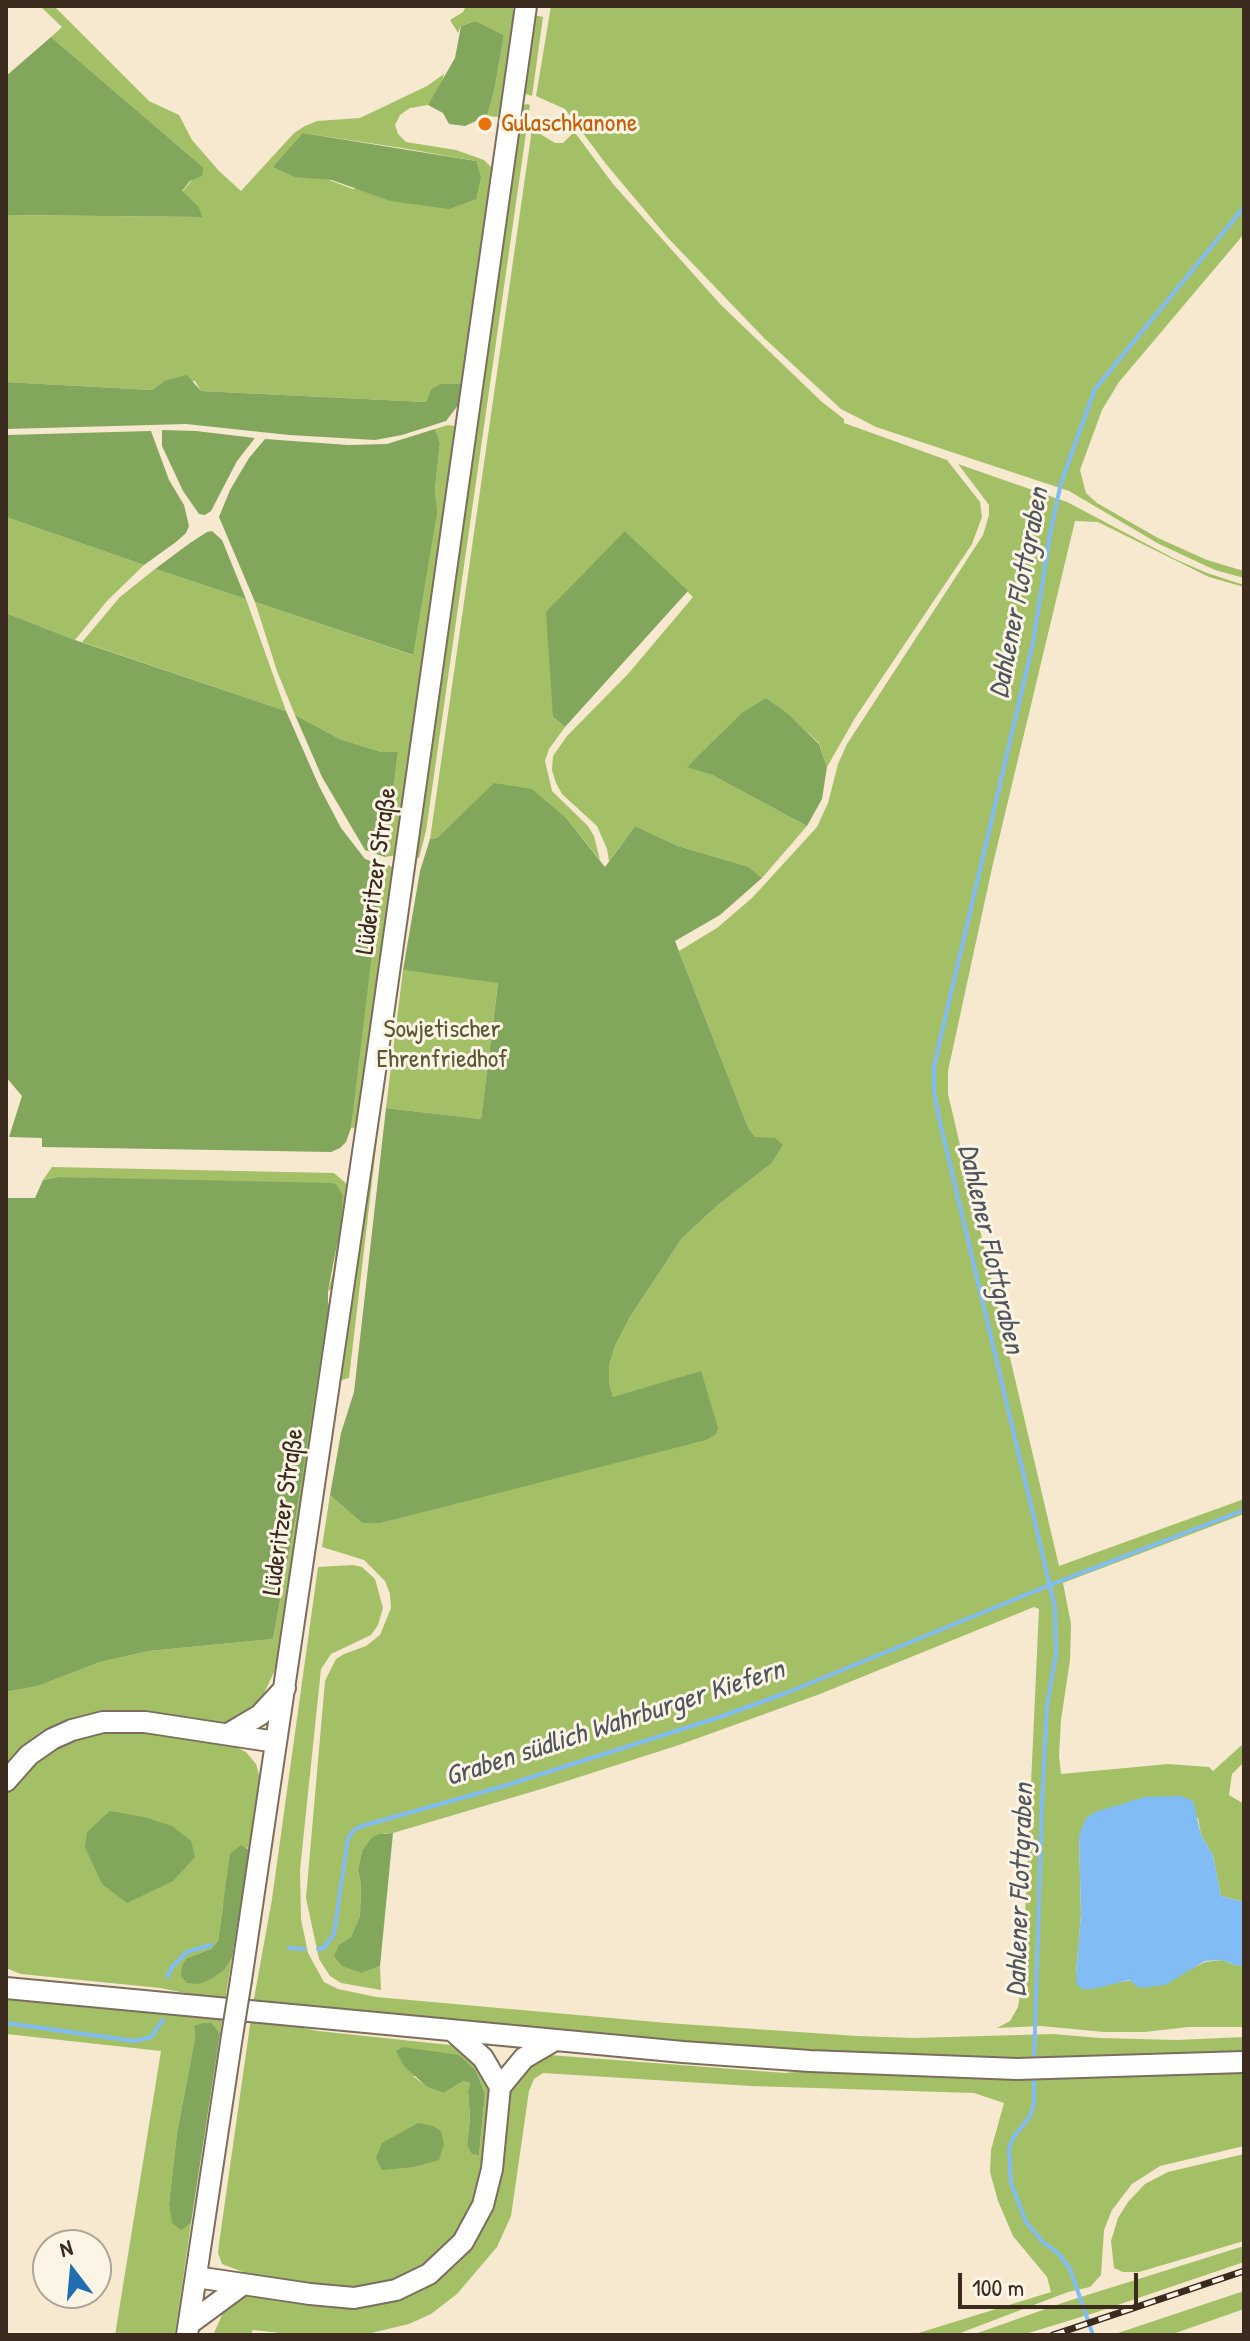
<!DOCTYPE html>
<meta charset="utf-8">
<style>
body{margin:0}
#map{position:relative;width:1250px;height:2341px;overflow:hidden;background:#f6e9d0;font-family:"Patrick Hand",sans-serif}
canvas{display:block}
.frame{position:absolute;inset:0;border:8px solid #3b2a1e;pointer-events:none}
.north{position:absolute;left:32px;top:2229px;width:80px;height:80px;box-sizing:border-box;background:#fcf5e5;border:2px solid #afa495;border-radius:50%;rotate:344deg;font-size:22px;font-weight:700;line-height:32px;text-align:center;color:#3b2a1e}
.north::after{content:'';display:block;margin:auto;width:28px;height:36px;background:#1f6fb2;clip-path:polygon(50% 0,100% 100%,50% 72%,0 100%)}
.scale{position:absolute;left:958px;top:2273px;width:180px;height:36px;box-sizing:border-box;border:4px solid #3b2a1e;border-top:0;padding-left:10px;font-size:24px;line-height:28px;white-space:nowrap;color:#3b2a1e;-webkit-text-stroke:6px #fcf5e5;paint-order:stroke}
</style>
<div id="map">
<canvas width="1250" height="2341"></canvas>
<div class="frame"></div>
<div class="north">N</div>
<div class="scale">100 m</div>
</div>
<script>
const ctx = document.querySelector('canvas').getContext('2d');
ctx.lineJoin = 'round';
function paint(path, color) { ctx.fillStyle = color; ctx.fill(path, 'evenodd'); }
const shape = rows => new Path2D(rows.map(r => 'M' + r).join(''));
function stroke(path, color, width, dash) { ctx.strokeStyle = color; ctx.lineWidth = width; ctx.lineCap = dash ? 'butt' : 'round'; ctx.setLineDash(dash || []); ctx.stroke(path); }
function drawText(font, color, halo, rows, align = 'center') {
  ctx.font = font + ' "Patrick Hand",sans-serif'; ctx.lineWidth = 6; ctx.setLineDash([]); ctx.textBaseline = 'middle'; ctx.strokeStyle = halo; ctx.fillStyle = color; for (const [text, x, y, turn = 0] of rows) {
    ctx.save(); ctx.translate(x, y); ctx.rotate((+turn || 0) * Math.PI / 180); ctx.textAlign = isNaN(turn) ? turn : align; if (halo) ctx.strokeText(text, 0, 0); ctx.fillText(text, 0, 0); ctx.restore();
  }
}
paint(shape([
 [40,6,54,6,149,101,179,115,192,140,219,171,241,191,294,133,305,126,317,121,360,118,427,86,444,74,441,86,428,105,410,108,400,115,395,125,398,134,406,142,456,150,484,160,491,167,493,176,464,384,440,384,431,389,426,402,201,391,195,381,164,381,152,390,6,382,6,215,201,217,199,207,182,192,203,167,51,37,62,27],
 [303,133,402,148,476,161,353,189,324,178],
 [466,6,511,6,516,13,499,117,487,116,494,92,504,35,476,21,461,26,458,33,450,20,463,12],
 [551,6,1244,6,1244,234,1119,382,1102,410,1080,470,1086,493,1097,503,1158,538,1207,560,1244,571,1244,578,1215,570,1159,544,1069,491,876,427,841,409,764,338,668,238,606,164,565,109,536,96],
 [534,15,543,17,532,96,523,93],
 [527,104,530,105,426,831,419,858,415,858,521,106],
 [532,129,555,143,563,143,573,133,576,134,613,184,721,305,822,402,844,419,844,423,947,460,980,502,982,517,972,544,855,718,827,767,819,743,788,715,766,698,688,766,712,775,807,826,762,878,749,867,678,846,635,826,609,861,607,849,597,826,562,794,556,783,552,770,553,756,567,736,628,674,693,597,625,531,553,717,565,727,549,749,545,761,552,791,588,826,594,836,600,860,567,819,495,783,437,838,430,839],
 [448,425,455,426,457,431,398,855,385,857,398,752,381,752,340,739,295,715,277,671,255,602,412,655,436,502,435,489,440,442,435,429],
 [958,464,1067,502,1175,559,1207,573,1244,585,1244,587,1209,577,1098,522,1075,521,992,868,948,1071,948,1094,1059,1566,1244,1499,1244,1514,1063,1583,1071,1624,1070,1660,1061,1720,1059,1756,1061,1774,1168,1764,1209,1767,1213,1771,1244,1743,1244,1762,1232,1774,1229,1795,1244,1804,1244,1902,1221,1896,1213,1855,1201,1835,1198,1818,1079,1835,1081,1915,1076,1974,1115,1983,1187,1971,1205,1962,1222,1960,1238,1966,1244,1965,1244,2027,1188,2027,1145,2032,1104,2032,1041,2026,997,2028,1010,2021,1018,2007,1022,1981,1039,1609,1034,1607,820,1694,679,1745,548,1787,393,1833,385,1833,370,1839,362,1851,358,1870,361,1885,360,1916,351,1937,340,1945,362,1973,380,1966,381,1990,341,1983,330,1976,319,1959,306,1898,325,1681,336,1659,344,1654,366,1646,380,1635,391,1608,390,1594,385,1581,364,1560,322,1547,330,1495,362,1523,381,1523,711,1437,613,1397,609,1382,609,1366,615,1346,630,1317,682,1238,718,1205,772,1163,783,1145,755,1137,748,1127,679,951,717,928,752,898,817,827,828,803,838,764,847,744,983,535,989,515,989,505],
 [6,517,144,565,107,601,75,640,6,613],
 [155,569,246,599,286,711,82,642,120,597],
 [373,862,384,863,394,868,379,989,374,994,374,1003,377,1007,360,1127,351,1128,365,993,382,872],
 [403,970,498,982,481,1119,386,1108],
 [381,1079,384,1079,349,1378,342,1380,339,1379],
 [52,1167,334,1173,348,1185,349,1195,334,1288,328,1291,333,1273,343,1195,337,1185,58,1177,43,1180],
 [327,1300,331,1310,283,1639,277,1666,258,1706,229,1724,134,1713,114,1712,96,1715,6,1767,6,1692,38,1686,100,1662,149,1651,273,1639,296,1515],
 [353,1565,362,1567,375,1579,383,1608,378,1625,371,1635,331,1654,321,1669,300,1870,301,1919,308,1953,324,1982,338,1989,376,1997,667,2023,857,2036,914,2038,1053,2034,1100,2038,1177,2040,1244,2037,1244,2054,1077,2061,801,2053,253,2004,272,1899,318,1567],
 [134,1729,232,1745,246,1752,256,1764,260,1778,249,1850,246,1847,223,1904,218,1941,211,1949,187,1958,225,1969,232,1958,225,2001,160,1988,21,1974,6,1968,6,1796,28,1767,54,1747,99,1731],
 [6,1995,223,2015,220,2034,212,2023,194,2027,195,2038,177,2133,169,2204,173,2223,181,2229,191,2223,175,2335,115,2335,161,2051,6,2034],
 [251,2018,318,2031,450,2045,462,2048,489,2081,480,2187,463,2228,434,2261,395,2282,347,2290,251,2275,222,2264,218,2253,219,2244],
 [476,2071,485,2094,479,2155,467,2145,470,2118,468,2091,470,2083,463,2081,444,2093,427,2087,413,2076],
 [549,2055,785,2073,824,2069,1244,2070,1244,2146,1160,2166,1132,2184,1112,2210,1104,2230,1101,2275,1090,2287,1068,2292,955,2335,912,2335,1051,2292,1047,2277,1013,2236,998,2201,990,2172,991,2150,1004,2103,974,2093,751,2086,543,2073,534,2079,529,2091,511,2216,497,2247,457,2294,431,2314,409,2324,367,2334,299,2335,253,2330,250,2335,213,2335,222,2315,220,2307,241,2295,360,2307,376,2305,402,2299,420,2290,455,2266,472,2246,495,2202,499,2185,511,2085,520,2070],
 [1244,2154,1244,2241,1139,2272,1123,2272,1114,2268,1111,2241,1118,2218,1128,2202,1145,2184,1168,2172],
 [1244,2246,1244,2262,1094,2313,1022,2335,972,2335,1068,2301],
 [1244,2291,1244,2309,1170,2335,1112,2335]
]), '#a3c067');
paint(shape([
 [476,21,504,35,494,92,487,116,465,126,449,124,443,113,428,105,455,58,461,26],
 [51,37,203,167,202,176,190,181,182,191,199,207,202,217,6,215,6,76],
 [303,133,476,161,481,177,476,199,449,209,390,201,332,180,295,177,273,167],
 [187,375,201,391,426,402,431,389,440,384,464,384,462,400,446,421,402,435,375,440,289,435,186,424,6,429,6,382,152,390,164,381],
 [435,429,440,442,435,489,437,513,413,655,255,602,219,517,230,490,249,458,265,439,348,445,387,444],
 [162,430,196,431,255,438,237,461,211,511,205,515,199,514,183,491,162,446],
 [151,431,169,480,184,505,189,526,186,533,176,542,144,565,6,517,6,435],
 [212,531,222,540,246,599,155,569,190,543,207,532],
 [625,531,688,591,565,727,553,717,546,612],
 [6,613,75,640,286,711,319,786,341,828,365,859,373,862,382,871,351,1128,346,1142,340,1148,331,1152,42,1147,42,1138,9,1137,22,1096,6,1077],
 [766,698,788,714,819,744,827,767,822,799,807,826,712,775,687,767,742,713],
 [295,715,340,739,381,752,398,752,385,857,365,850,322,777],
 [494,783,532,789,567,819,605,867,635,826,678,846,749,867,762,878,720,915,675,941,748,1127,755,1137,775,1138,783,1145,772,1163,718,1205,682,1238,630,1317,615,1346,609,1366,609,1382,613,1397,701,1371,718,1428,716,1434,706,1440,381,1523,362,1523,330,1495,341,1433,354,1392,386,1108,481,1119,498,983,403,970,420,871,430,839,437,838],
 [58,1177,332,1183,337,1185,343,1195,341,1223,328,1291,328,1309,296,1515,273,1639,149,1651,100,1662,38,1686,6,1692,6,1198,35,1198,43,1180],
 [110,1811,144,1817,172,1826,191,1841,195,1857,173,1881,127,1903,102,1884,85,1847,87,1832],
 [393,1833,380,1966,362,1973,342,1966,334,1956,339,1945,351,1937,360,1916,361,1885,358,1870,362,1851,370,1839,379,1834],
 [241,1845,249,1850,232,1958,225,1969,213,1978,199,1984,187,1983,181,1976,182,1966,187,1958,211,1949,218,1941,230,1854],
 [203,2023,212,2023,220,2034,191,2223,181,2230,172,2223,169,2204,177,2133,195,2038,194,2026],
 [403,2047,459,2055,476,2071,485,2094,479,2155,472,2154,467,2145,470,2118,468,2091,470,2083,463,2081,444,2093,427,2087,404,2066,396,2051],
 [418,2123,433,2126,441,2131,444,2144,439,2160,414,2167,382,2170,376,2158,382,2143]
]), '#82a65c');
paint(shape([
 [1181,1796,1193,1801,1201,1835,1213,1855,1221,1896,1244,1902,1244,1965,1238,1966,1222,1960,1205,1961,1165,1985,1139,1988,1129,1980,1093,1989,1082,1989,1077,1985,1076,1974,1081,1915,1079,1835,1086,1818,1095,1812,1145,1797]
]), '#81bdf4');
stroke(shape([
 [289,1948,304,1949],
 [318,1949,324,1948,334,1934,348,1838,354,1830,362,1826,504,1786,720,1717,786,1693,1050,1585,1244,1510],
 [167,1977,172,1967,187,1952,211,1945],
 [6,2023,134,2041,151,2037,163,2020],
 [1034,2061,1042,1804,1047,1705,1056,1655,1055,1607,939,1118,934,1090,934,1066,1033,643,1051,529,1061,483,1095,389,1244,207],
 [1034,2074,1034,2104,1030,2116,1013,2138,1009,2149,1011,2183,1026,2222,1043,2242,1059,2254,1070,2269,1093,2335]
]), '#81bdf4', 4);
const major = shape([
 [228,1734,260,1715,285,1688],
 [6,1781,29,1755,52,1739,72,1730,103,1722,145,1722,276,1742],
 [241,1980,374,1078,526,6],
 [6,1988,683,2052,810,2061,1017,2069,1244,2062],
 [453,2031,483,2058,500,2087],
 [196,2277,310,2294,354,2298,396,2290,429,2274,463,2242,483,2205,492,2169,500,2087,524,2058,555,2040],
 [189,2324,242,2285],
 [187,2335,232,2036]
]);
stroke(major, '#7c6d5c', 24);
stroke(major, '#fff', 20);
const rail = shape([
 [1053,2335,1244,2271]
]);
stroke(rail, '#3b2a1e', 7);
stroke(rail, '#fcf5e5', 4, [12]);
const majorBridge = shape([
 [232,2036,241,1980]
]);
stroke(majorBridge, '#7c6d5c', 24, []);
stroke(majorBridge, '#fff', 20);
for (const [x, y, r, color] of [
 [485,124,8,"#e8710a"]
]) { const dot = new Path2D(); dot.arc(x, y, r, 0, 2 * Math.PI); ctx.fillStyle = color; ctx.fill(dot); stroke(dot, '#fcf5e5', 3); }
drawText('26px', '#c56008', '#fcf5e5', [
 ["Gulaschkanone",501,124]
], 'left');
drawText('26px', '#3b2a1e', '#fcf5e5', [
 ["Lüderitzer Straße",377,871,-82],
 ["Lüderitzer Straße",284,1512,-82]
]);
drawText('26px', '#5a5734', '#fcf5e5', [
 ["Sowjetischer",442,1030],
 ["Ehrenfriedhof",442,1060]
]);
drawText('italic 28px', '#50565e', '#fcf5e5', [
 ["Dahlener Flottgraben",1020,593,-79],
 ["Dahlener Flottgraben",990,1249,77],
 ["Graben südlich Wahrburger Kiefern",615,1724,-18],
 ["Dahlener Flottgraben",1021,1890,-88]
]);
</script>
